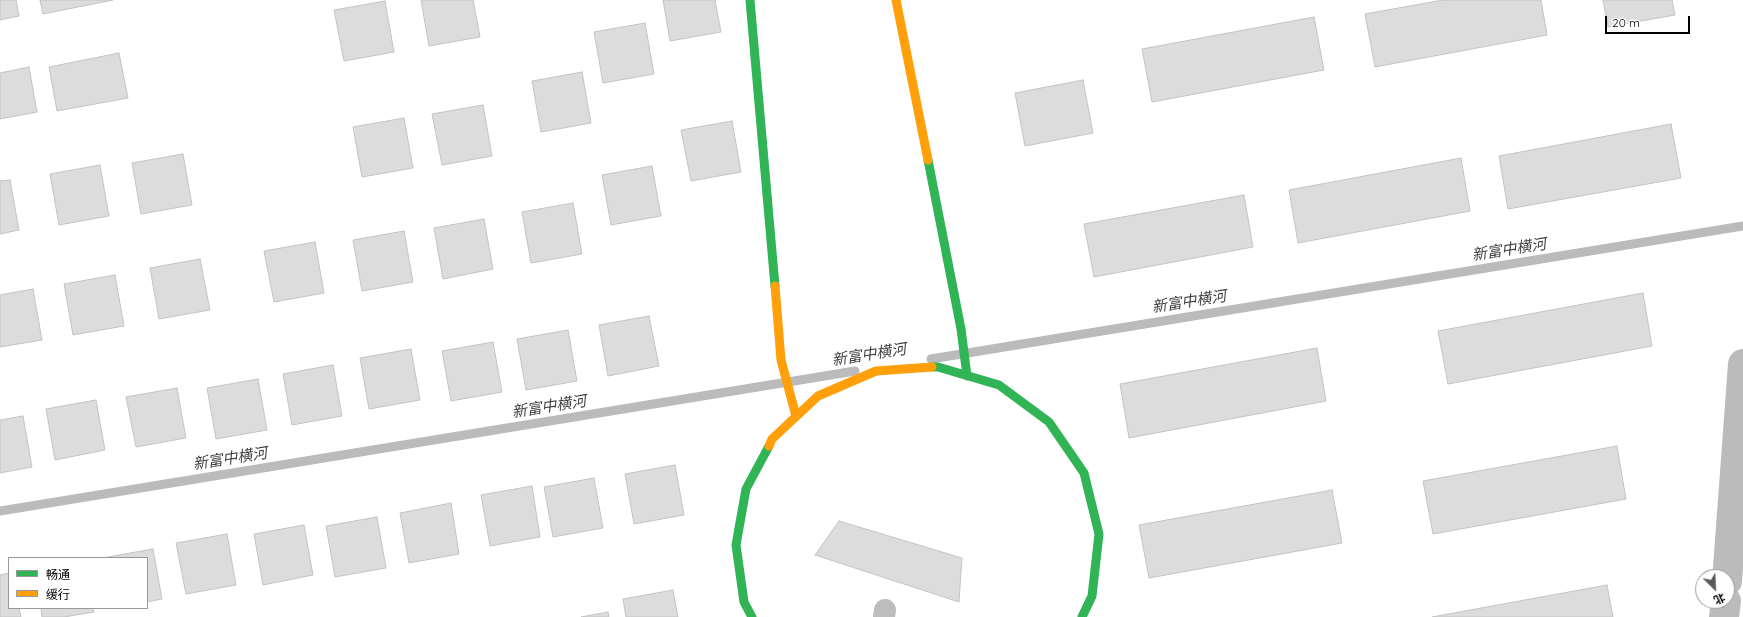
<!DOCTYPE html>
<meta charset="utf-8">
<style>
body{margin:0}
#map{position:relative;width:1743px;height:617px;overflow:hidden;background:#fff;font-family:Quicksand,"Noto Sans SC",sans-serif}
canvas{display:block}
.legend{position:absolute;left:8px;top:557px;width:140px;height:52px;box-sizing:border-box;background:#fff;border:1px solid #999;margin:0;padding:5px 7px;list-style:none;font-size:12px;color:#000}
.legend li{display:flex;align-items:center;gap:8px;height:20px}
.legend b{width:20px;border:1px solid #999}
.north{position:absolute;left:1695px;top:569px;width:40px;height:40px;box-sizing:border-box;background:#fff;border:1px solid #999;border-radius:50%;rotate:156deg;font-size:11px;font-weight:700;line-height:16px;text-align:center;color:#000}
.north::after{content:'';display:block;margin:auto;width:14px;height:18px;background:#595959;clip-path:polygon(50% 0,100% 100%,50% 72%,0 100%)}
.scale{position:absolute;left:1605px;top:16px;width:85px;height:18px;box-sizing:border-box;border:2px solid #000;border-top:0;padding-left:5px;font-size:12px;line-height:14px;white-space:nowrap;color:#000;-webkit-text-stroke:3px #fff;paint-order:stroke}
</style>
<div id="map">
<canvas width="1743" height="617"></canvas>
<ul class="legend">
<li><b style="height:5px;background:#30b455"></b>畅通</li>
<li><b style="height:5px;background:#ff9f0a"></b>缓行</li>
</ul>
<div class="north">北</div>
<div class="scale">20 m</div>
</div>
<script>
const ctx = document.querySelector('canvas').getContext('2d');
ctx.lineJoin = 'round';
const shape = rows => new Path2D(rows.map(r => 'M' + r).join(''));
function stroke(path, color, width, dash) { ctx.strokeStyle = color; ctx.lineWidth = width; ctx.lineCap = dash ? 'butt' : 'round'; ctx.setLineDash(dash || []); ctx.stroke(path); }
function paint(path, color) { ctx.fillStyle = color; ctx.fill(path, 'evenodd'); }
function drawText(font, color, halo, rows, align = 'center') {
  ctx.font = font + ' Quicksand,"Noto Sans SC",sans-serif'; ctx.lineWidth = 4; ctx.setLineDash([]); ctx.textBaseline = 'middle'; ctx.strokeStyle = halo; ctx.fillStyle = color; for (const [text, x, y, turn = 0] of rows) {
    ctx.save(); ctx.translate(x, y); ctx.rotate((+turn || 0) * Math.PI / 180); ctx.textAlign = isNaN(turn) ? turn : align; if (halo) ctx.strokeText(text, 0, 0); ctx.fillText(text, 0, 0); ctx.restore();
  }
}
stroke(shape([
 [931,359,1743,226],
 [0,511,855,371]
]), '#bbb', 9);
stroke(shape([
 [1727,581,1743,364],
 [1724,617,1726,601]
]), '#bbb', 30);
const building = shape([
 [0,0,16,0,19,16,0,20,0,0],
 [40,0,113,0,43,14,40,0],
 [421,0,473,0,480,37,429,46,421,0],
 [663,0,715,0,721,32,670,41,663,0],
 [1443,0,1541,0,1547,35,1375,67,1365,14,1443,0],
 [1603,0,1672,0,1675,15,1608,27,1603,0],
 [385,1,394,52,344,61,334,10,385,1],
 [1314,17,1324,70,1152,102,1142,49,1314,17],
 [645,23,654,74,603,83,594,32,645,23],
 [119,53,128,98,57,111,49,67,119,53],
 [29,67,37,112,0,119,0,73,29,67],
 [582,72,591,123,541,132,532,81,582,72],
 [1083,80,1093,133,1025,146,1015,93,1083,80],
 [483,105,492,156,442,165,432,114,483,105],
 [404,118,413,168,362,177,353,127,404,118],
 [732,121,741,172,691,181,681,130,732,121],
 [1671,124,1681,178,1508,209,1499,156,1671,124],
 [183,154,192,205,141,214,132,163,183,154],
 [1461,158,1470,211,1298,243,1289,190,1461,158],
 [100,165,109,216,59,225,50,174,100,165],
 [652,166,661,216,611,225,602,175,652,166],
 [10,180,19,230,0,234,0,181,10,180],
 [1244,195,1253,247,1094,277,1084,224,1244,195],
 [573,203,582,254,531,263,522,212,573,203],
 [484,219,493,269,443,279,434,228,484,219],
 [404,231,413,282,362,291,353,240,404,231],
 [315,242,324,293,274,302,264,251,315,242],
 [200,259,210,310,159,319,150,268,200,259],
 [115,275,124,326,73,335,64,284,115,275],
 [33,289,42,340,0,347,0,295,33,289],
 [1643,293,1652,346,1448,384,1438,331,1643,293],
 [649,316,659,366,608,376,599,325,649,316],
 [568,330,577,381,526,390,517,339,568,330],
 [493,342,502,392,451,401,442,351,493,342],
 [1317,348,1326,401,1129,438,1120,384,1317,348],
 [411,349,420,400,369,409,360,358,411,349],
 [333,365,342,416,292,425,283,374,333,365],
 [258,379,267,430,216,439,207,388,258,379],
 [177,388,186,438,136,447,126,397,177,388],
 [96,400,105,450,55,460,46,409,96,400],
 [23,416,32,467,0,473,0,420,23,416],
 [1617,446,1626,499,1433,534,1423,481,1617,446],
 [675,465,684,515,634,524,625,474,675,465],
 [594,478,603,528,553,537,544,487,594,478],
 [532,486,540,537,490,546,481,495,532,486],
 [1332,490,1342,543,1149,578,1139,525,1332,490],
 [451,503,459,554,409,563,400,513,451,503],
 [377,517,386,568,335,577,326,526,377,517],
 [839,521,962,558,959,602,815,555,839,521],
 [304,525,313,575,263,585,254,534,304,525],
 [227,534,236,585,186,594,176,543,227,534],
 [153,549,162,599,147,602,147,558,102,558,153,549],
 [9,573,9,608,19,608,21,617,0,617,0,575,9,573],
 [1607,585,1613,617,1432,617,1607,585],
 [673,590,678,617,626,617,623,599,673,590],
 [41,608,93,608,94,612,64,617,42,617,41,608],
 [608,612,609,617,581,617,608,612]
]);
paint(building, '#dcdcdc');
stroke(building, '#c4c4c4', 1);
stroke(shape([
 [884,617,885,610]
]), '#bdbdbd', 22);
stroke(shape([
 [750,0,775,286],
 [928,160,961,329,967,376],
 [932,367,938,367,999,385,1049,422,1084,473,1099,534,1092,596,1082,617],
 [752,617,744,602,736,545,746,489,769,446]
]), '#30b455', 9);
stroke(shape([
 [896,0,928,160],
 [775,286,781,360,796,416],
 [769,446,772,439,818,396,876,371,932,367]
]), '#ff9f0a', 9);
drawText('italic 15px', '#3f3f3f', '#fff', [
 ["新富中横河",1509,250,-9],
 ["新富中横河",1189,302,-9],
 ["新富中横河",869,355,-9],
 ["新富中横河",549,407,-9],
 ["新富中横河",230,459,-9]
]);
</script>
